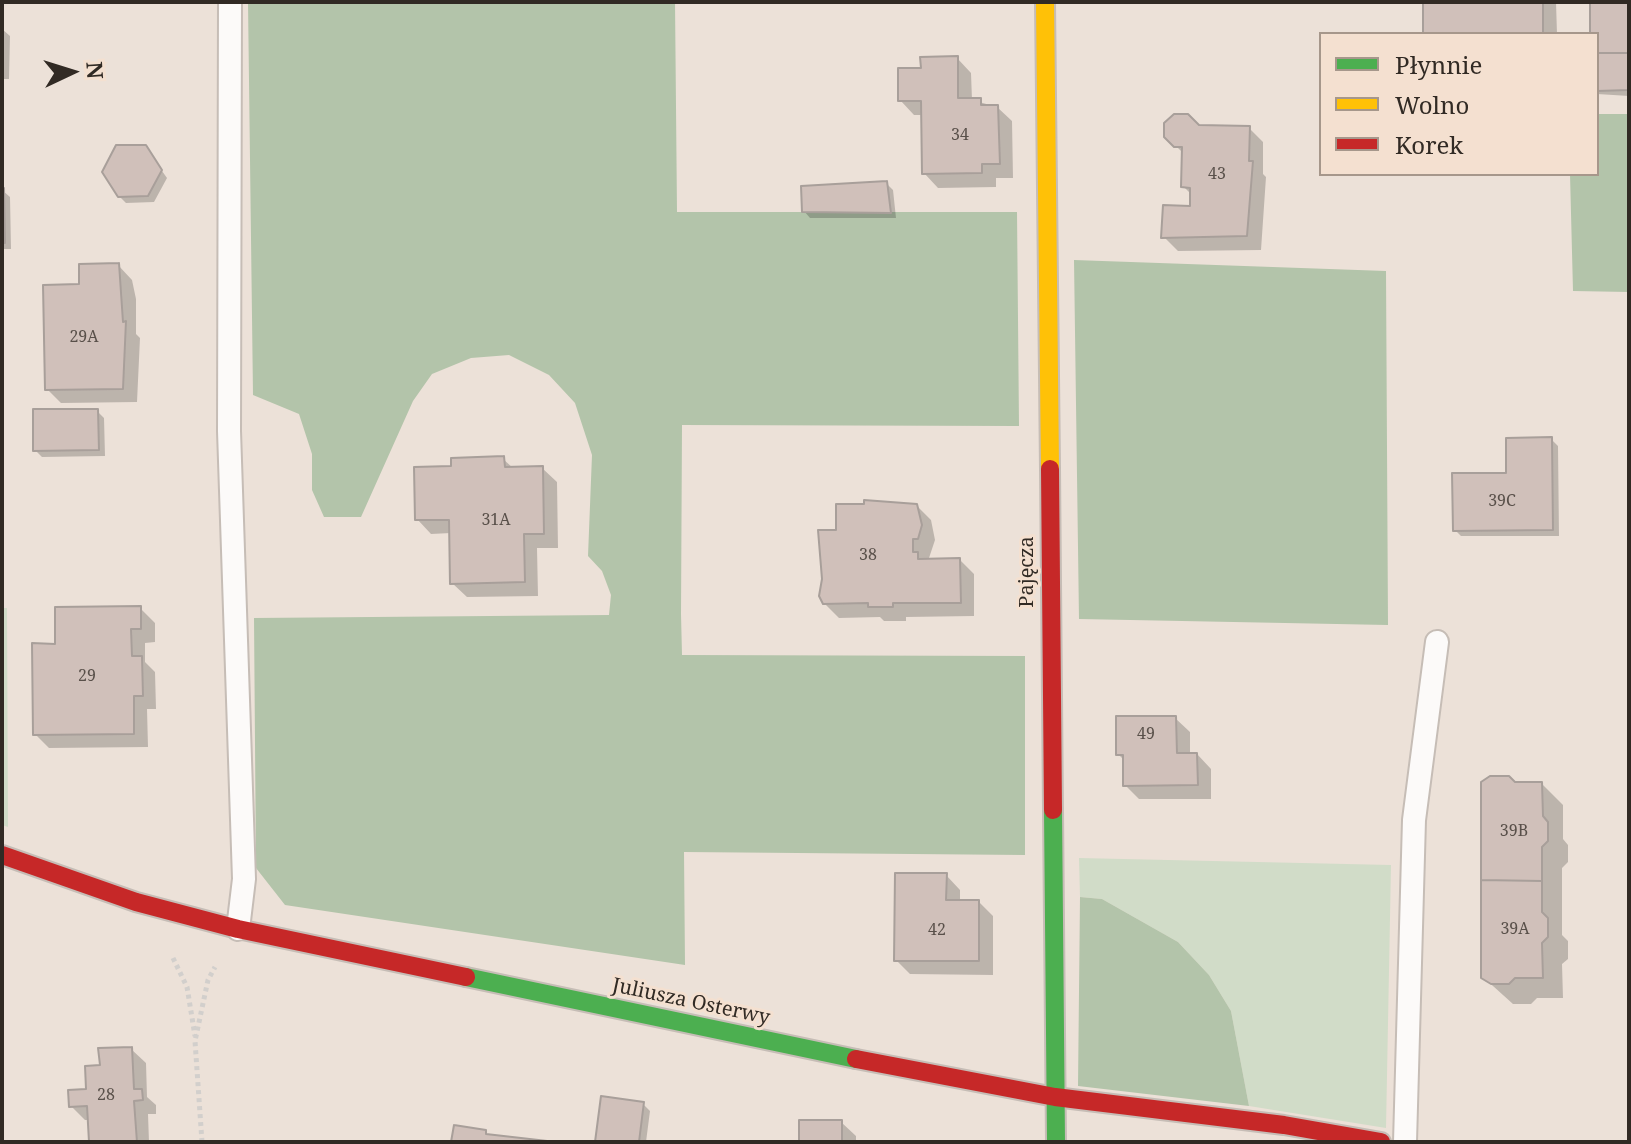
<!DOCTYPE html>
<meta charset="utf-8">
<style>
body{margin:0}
#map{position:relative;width:1631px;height:1144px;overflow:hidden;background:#ece1d8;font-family:"Noto Serif",serif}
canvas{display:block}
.frame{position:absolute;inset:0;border:4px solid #312a24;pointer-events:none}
.legend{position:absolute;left:1319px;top:32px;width:280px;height:144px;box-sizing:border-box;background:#f4e0d0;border:2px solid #a6978b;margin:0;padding:10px 14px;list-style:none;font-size:24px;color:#312a24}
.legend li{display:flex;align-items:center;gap:16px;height:40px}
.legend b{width:40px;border:2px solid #a6978b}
.north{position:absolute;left:32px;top:32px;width:80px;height:80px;-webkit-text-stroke:6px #f4e0d0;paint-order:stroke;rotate:86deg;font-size:22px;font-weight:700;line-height:32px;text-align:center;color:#312a24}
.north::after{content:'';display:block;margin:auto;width:28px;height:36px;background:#312a24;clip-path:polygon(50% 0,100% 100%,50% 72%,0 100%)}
</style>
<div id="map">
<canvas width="1631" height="1144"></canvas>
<div class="frame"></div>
<ul class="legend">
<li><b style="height:10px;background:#4caf50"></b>Płynnie</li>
<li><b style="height:10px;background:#ffc107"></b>Wolno</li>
<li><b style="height:10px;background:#c62828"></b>Korek</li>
</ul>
<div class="north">N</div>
</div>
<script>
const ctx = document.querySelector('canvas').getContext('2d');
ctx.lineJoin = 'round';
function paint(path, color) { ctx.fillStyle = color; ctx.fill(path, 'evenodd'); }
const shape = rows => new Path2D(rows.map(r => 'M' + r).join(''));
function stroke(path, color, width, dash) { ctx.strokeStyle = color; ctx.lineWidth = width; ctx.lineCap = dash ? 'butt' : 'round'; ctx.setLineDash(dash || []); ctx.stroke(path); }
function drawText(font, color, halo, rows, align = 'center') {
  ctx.font = font + ' "Noto Serif",serif'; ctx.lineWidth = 6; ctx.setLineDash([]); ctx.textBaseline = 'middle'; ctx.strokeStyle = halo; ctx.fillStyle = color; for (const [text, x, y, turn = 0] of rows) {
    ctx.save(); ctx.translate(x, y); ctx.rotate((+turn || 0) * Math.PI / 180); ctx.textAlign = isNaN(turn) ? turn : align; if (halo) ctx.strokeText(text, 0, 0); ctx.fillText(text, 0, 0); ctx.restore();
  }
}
paint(shape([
 [2,608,7,608,8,827,2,825],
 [1079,858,1391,865,1386,1128,1249,1106,1231,1011,1209,975,1178,942,1102,899,1080,897]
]), '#d1dcc8');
paint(shape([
 [248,2,675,2,677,212,1017,212,1019,426,682,425,681,614,682,655,1025,656,1025,855,684,852,685,965,285,905,256,868,254,618,609,615,611,595,602,571,588,556,592,455,575,403,549,375,509,355,471,358,432,374,413,401,361,517,324,517,312,490,312,454,299,414,253,395],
 [1597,114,1629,114,1629,292,1573,291,1570,174,1597,174],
 [1074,260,1386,271,1388,625,1079,619],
 [1080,897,1102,899,1178,942,1209,975,1231,1011,1249,1106,1078,1086]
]), '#b3c4aa');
paint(shape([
 [1425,2,1556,2,1557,34,1425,34],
 [1592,2,1629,2,1629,96,1597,94,1597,34,1592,34],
 [2,29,10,36,9,79,2,79],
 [957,58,971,73,972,100,997,107,1012,121,1013,178,996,178,996,187,938,188,924,173,923,115,914,115,900,100,923,70],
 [1198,127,1249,128,1263,142,1263,174,1266,177,1261,250,1178,251,1164,237,1192,208,1192,195,1183,186,1184,154,1166,136],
 [145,147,167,178,154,202,126,203,119,196],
 [886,183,893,190,896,218,810,218,804,211],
 [2,190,10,197,11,249,2,249],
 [118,265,132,280,136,299,136,334,140,338,137,402,61,403,47,389,81,286],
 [97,411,104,418,105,456,42,457,35,450],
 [1551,439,1558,446,1559,536,1461,536,1455,530,1508,475],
 [503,459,513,468,542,468,557,482,558,548,537,548,538,596,467,597,452,583,451,533,431,534,417,519,453,468],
 [887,502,891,506,917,506,931,520,935,540,928,561,960,560,974,574,974,616,906,617,906,621,884,621,880,617,839,618,824,603,838,532,838,506],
 [140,608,155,623,155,642,145,643,145,662,155,672,156,709,147,709,148,747,49,748,35,734,57,646],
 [1175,718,1190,732,1190,755,1197,754,1211,769,1211,799,1139,799,1125,785,1125,761,1118,754],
 [1514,784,1542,784,1563,805,1563,839,1568,845,1568,862,1562,868,1562,935,1568,941,1568,959,1562,964,1563,998,1537,998,1531,1004,1513,1004,1483,977],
 [946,875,960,890,960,902,979,902,993,916,993,975,910,974,896,960],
 [131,1049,146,1063,147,1097,156,1105,156,1114,148,1114,149,1142,91,1142,90,1120,85,1120,71,1106,88,1091,102,1067],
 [643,1104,650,1111,646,1142,597,1142],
 [841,1122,856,1136,856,1142,801,1142]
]), '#0003');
const building = shape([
 [1423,2,1543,2,1543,34,1423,34,1423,2],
 [1590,2,1629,2,1629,53,1597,53,1597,34,1590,34,1590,2],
 [1597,53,1629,53,1629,90,1597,91,1597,53],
 [958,56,958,98,981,98,981,105,998,105,1000,164,982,164,982,173,922,174,921,101,898,101,898,68,921,68,920,57,958,56],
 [1174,114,1188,114,1199,125,1250,126,1249,161,1253,161,1247,236,1161,238,1163,205,1190,206,1190,188,1181,187,1182,147,1174,147,1164,137,1164,123,1174,114],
 [116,145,146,145,162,170,148,196,118,197,102,172,116,145],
 [887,181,891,213,802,212,801,186,887,181],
 [2,188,4,188,5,243,2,243,2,188],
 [119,263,123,322,126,321,123,389,45,390,43,285,79,284,79,264,119,263],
 [33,409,98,409,99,450,33,451,33,409],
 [1552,437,1553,530,1453,531,1452,473,1506,473,1506,438,1552,437],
 [504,456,505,467,543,466,544,534,524,534,525,582,450,584,449,520,415,520,414,467,451,466,451,458,504,456],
 [864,500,917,504,922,525,918,539,913,539,913,552,918,552,918,559,960,558,961,603,893,603,893,607,868,607,868,603,823,604,819,596,822,579,818,530,836,530,836,504,864,504,864,500],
 [141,606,141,629,131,629,132,656,142,656,143,696,134,696,134,734,33,735,32,643,55,644,55,607,141,606],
 [1116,716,1176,716,1177,753,1197,753,1198,785,1123,786,1123,755,1116,755,1116,716],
 [1490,776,1509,776,1515,782,1542,782,1543,816,1548,822,1548,841,1542,847,1542,881,1481,880,1481,782,1490,776],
 [895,873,947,873,946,900,979,900,979,961,894,961,895,873],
 [1481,880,1542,881,1542,912,1548,918,1548,937,1542,943,1543,978,1515,978,1509,984,1491,984,1481,978,1481,880],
 [132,1047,134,1089,142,1089,143,1100,134,1101,137,1142,89,1142,87,1106,69,1107,68,1090,86,1089,85,1066,100,1065,98,1048,132,1047],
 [601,1096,644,1102,639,1142,595,1142,601,1096],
 [799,1120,842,1120,842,1142,799,1142,799,1120],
 [454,1125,486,1130,486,1134,556,1142,451,1142,454,1125]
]);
paint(building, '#d0c0ba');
stroke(building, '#a89f9a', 2);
const lane = shape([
 [230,2,229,431,244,879,238,929],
 [1405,1142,1414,820,1437,642]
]);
const fast = shape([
 [1053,810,1056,1142],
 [466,977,856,1059]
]);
const slow = shape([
 [1045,2,1050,469]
]);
const jam = shape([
 [1050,469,1053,810],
 [2,855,136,902,238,929,466,977],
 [856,1059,1055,1097,1284,1125,1381,1142]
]);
stroke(lane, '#c6bdb6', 26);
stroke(fast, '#c6bdb6', 22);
stroke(slow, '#c6bdb6', 22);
stroke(jam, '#c6bdb6', 22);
stroke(shape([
 [173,958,187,987,195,1036],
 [202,1142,195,1041,208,980,215,967]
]), '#d2cfcc', 5, [4, 4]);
stroke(lane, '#fcfaf9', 22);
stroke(fast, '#4caf50', 18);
stroke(slow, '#ffc107', 18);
stroke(jam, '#c62828', 18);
drawText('16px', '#59504a', null, [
 ["34",960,135],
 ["43",1217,174],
 ["29A",84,337],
 ["39C",1502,501],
 ["31A",496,520],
 ["38",868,555],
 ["29",87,676],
 ["49",1146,734],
 ["39B",1514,831],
 ["39A",1515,929],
 ["42",937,930],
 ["28",106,1095]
]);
drawText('20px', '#312a24', '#f4e0d0', [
 ["Pajęcza",1027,572,-90],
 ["Juliusza Osterwy",691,1002,12]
]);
</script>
